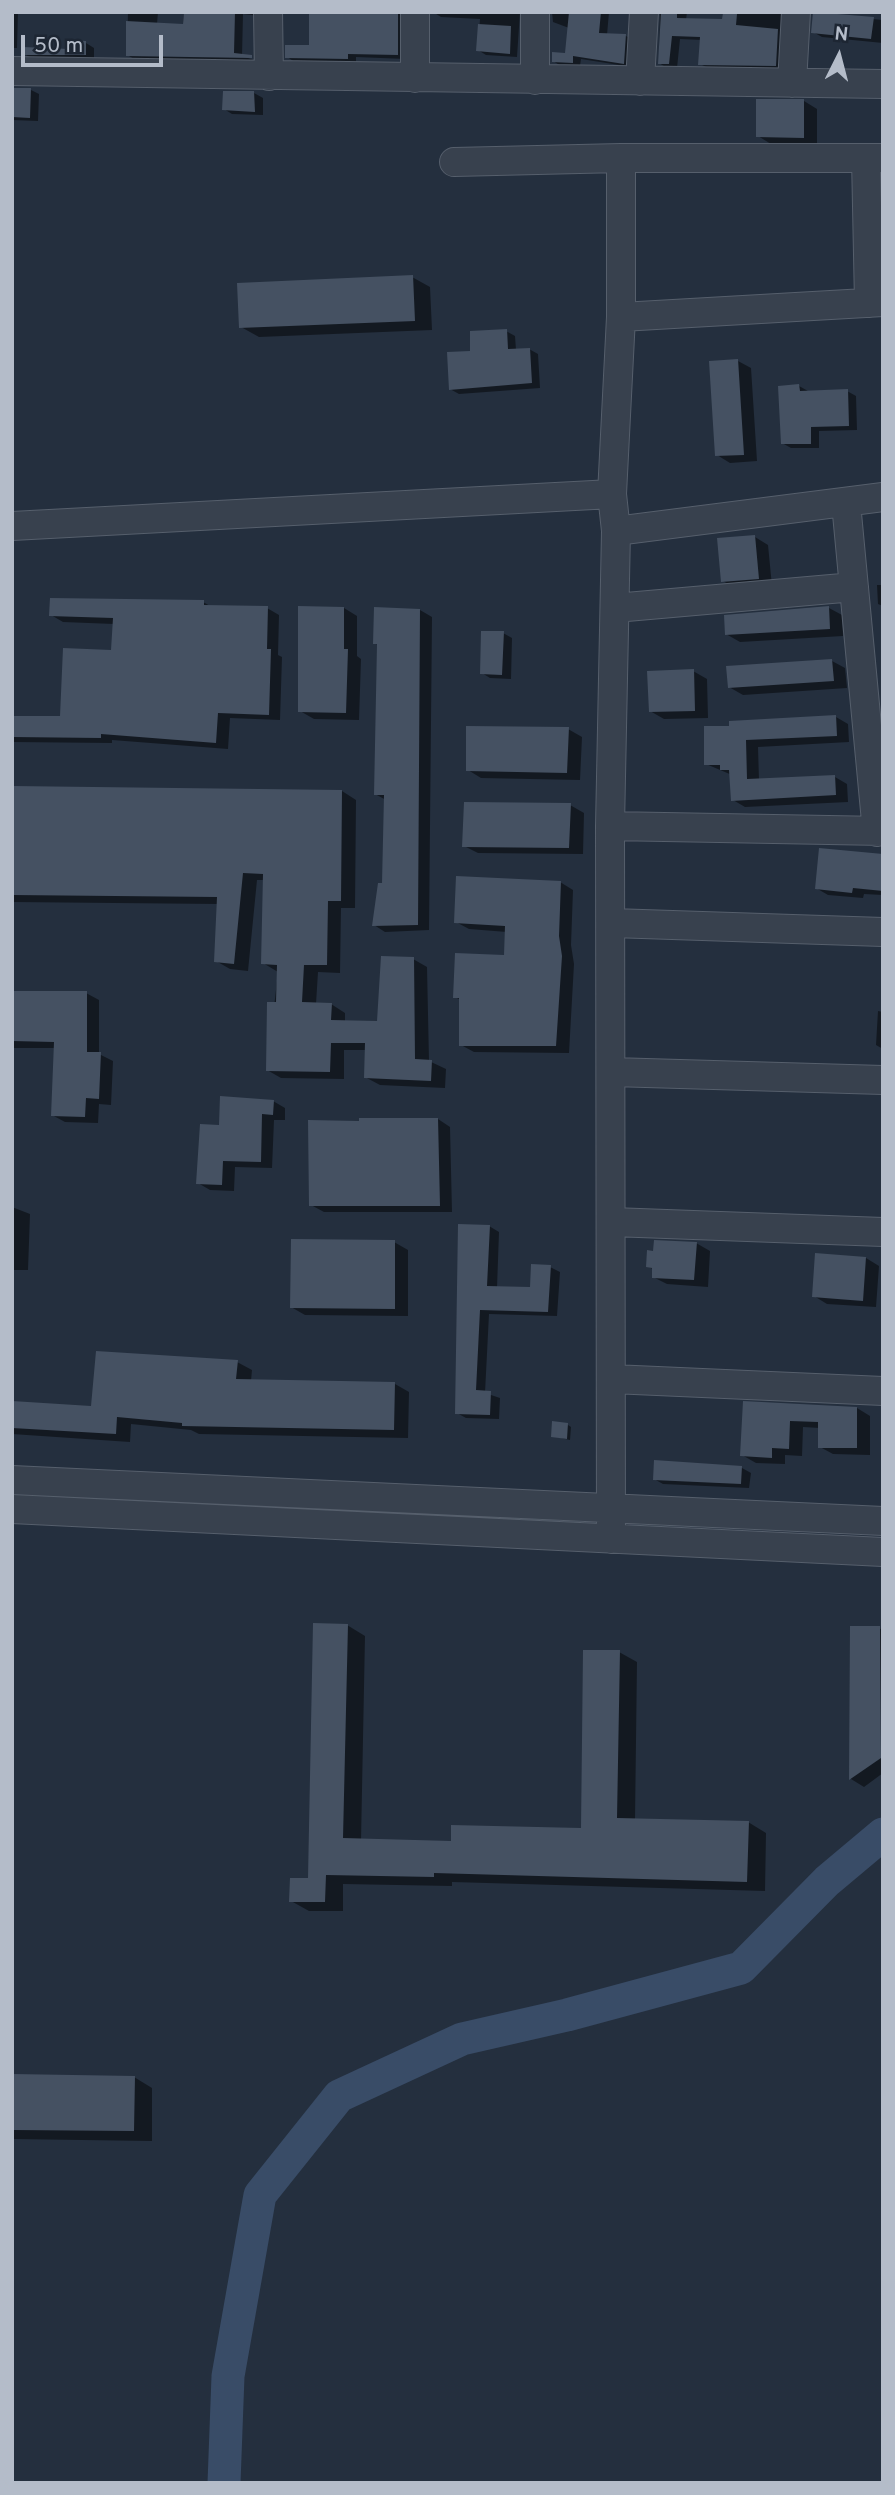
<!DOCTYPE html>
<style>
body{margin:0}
#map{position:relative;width:895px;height:2495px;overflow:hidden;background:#242f3e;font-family:Overpass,sans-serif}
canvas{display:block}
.frame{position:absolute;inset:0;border:14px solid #b4bcc9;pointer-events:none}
.north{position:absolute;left:804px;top:21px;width:70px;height:70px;-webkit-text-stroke:5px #1d2633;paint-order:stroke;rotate:6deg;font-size:19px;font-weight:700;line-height:28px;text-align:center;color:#b4bcc9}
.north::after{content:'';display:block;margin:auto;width:24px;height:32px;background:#b4bcc9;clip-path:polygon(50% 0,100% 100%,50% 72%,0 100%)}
.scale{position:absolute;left:21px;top:35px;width:142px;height:32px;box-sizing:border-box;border:4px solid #b4bcc9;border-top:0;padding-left:9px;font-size:21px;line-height:24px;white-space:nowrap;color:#b4bcc9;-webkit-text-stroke:5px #1d2633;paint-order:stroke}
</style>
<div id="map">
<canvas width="895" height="2495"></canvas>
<div class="frame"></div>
<div class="north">N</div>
<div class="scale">50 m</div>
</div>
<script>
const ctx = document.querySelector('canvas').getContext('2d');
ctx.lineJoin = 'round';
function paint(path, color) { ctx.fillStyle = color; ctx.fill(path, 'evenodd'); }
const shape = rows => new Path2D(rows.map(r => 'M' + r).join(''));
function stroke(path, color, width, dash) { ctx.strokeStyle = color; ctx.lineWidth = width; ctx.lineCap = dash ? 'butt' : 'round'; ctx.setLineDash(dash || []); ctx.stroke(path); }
paint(shape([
 [12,12,18,12,17,48,12,48],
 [128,12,158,12,157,24,183,25,184,12,261,12,260,16,243,14,242,56,260,62,136,60,127,55],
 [311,12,407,12,406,59,356,57,356,63,295,62,287,57,311,47],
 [433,12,520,12,517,57,486,55,478,50,480,19,441,17],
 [552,12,609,12,607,35,626,36,633,40,632,67,581,59,580,66,561,66,553,61,566,54,569,28,553,22],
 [660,12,687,12,686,20,723,21,723,12,788,12,784,69,708,68,700,64,702,40,680,39,677,68,667,68,659,63],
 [883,12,883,43,822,37,813,32,814,13,882,20],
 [86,43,94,48,94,59,33,59,24,54,71,51],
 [12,89,31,90,39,94,38,121,12,120],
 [254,93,263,98,263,115,232,114,224,109],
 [758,101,804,101,817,109,817,145,771,144,758,136],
 [412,277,430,287,432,330,259,337,241,327],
 [506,331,515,336,516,350,529,349,538,354,540,388,459,394,450,389,472,353],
 [738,361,751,368,757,461,730,463,717,455],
 [799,386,808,391,847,391,856,396,857,430,819,431,819,448,791,448,782,443],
 [755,537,768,545,772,586,736,589,723,581],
 [877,585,883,585,883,606,878,604],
 [203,602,212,607,267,608,279,615,278,655,282,657,280,720,230,718,228,749,112,740,112,743,12,742,12,718,62,718,112,652,114,624,63,622,51,615],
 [344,608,357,616,357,656,361,659,359,720,314,719,300,711],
 [829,608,842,615,843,636,740,642,726,634],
 [420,610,432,617,429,930,385,932,374,925,384,885,386,800,375,794,379,646,375,643],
 [503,633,512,638,511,679,490,678,482,673],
 [832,661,845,668,847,688,743,695,729,687],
 [693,671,707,679,708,718,664,719,650,711],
 [836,717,848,724,849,742,758,747,759,780,835,777,847,784,848,802,745,807,733,800,732,775,706,764,731,727],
 [568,729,582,737,580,780,481,778,468,770],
 [12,788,342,791,356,800,355,908,341,908,340,973,318,972,316,1004,331,1004,345,1013,345,1023,379,1023,413,959,427,967,429,1061,446,1069,445,1088,380,1085,365,1077,367,1050,344,1050,344,1079,281,1078,267,1070,278,972,263,963,265,880,257,880,248,971,230,969,216,961,218,904,12,902],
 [570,805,584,813,583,854,478,853,464,846],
 [883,854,883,895,864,894,863,898,828,895,816,888],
 [560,882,573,890,571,945,574,964,569,1053,474,1052,461,1045,461,1000,455,997,506,957,507,932,469,929,456,922],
 [12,993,86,993,99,1000,99,1054,113,1061,111,1105,99,1104,98,1123,65,1122,52,1115,56,1048,12,1048],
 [878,1011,883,1012,883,1049,876,1045],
 [273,1101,285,1108,285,1120,274,1120,272,1168,235,1167,234,1191,210,1190,198,1183,221,1126],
 [438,1119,450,1127,452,1212,324,1212,311,1205],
 [12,1207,30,1214,28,1270,12,1270],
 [489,1226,499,1232,497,1288,531,1289,550,1267,560,1272,557,1316,489,1314,485,1393,500,1398,499,1419,466,1418,457,1413],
 [394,1242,408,1250,408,1316,305,1315,291,1307],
 [696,1243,710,1251,708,1287,667,1284,653,1277,654,1270,648,1266,655,1253],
 [866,1258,879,1266,876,1307,827,1304,814,1296],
 [237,1362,252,1370,251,1381,395,1384,409,1392,408,1438,199,1434,191,1430,131,1424,130,1442,12,1434,12,1402,92,1407],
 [744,1403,857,1408,870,1416,870,1455,833,1454,820,1447,820,1428,803,1427,802,1456,785,1455,785,1464,756,1463,742,1455],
 [568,1425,571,1427,570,1440,552,1436],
 [742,1468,751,1473,749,1488,663,1484,654,1479],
 [347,1625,365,1636,361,1841,452,1843,582,1829,619,1652,637,1662,635,1820,748,1822,766,1833,765,1891,452,1882,452,1886,343,1884,343,1911,309,1911,291,1901,310,1880],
 [852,1627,883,1629,883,1773,864,1787,851,1779],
 [12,2076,134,2077,152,2088,152,2141,12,2139]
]), '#0007');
stroke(shape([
 [224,2483,228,2376,260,2195,339,2096,462,2039,567,2015,741,1968,827,1881,883,1834]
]), '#394c67', 33);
paint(shape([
 [184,12,235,12,234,53,252,55,252,58,126,56,126,21,183,24],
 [309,12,398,12,398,55,348,54,348,59,285,58,285,45,309,45],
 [569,12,601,12,599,33,626,34,624,64,573,56,573,63,552,62,552,52,565,53],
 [661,12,677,12,677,18,722,19,723,13,737,14,736,25,778,29,776,66,698,65,700,37,672,36,669,64,658,64],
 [813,12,874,17,871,39,811,33],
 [478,24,511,26,510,54,476,51],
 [70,40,86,41,86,55,22,55,23,47,69,49],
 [12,88,31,88,30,118,12,117],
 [223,91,254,91,255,112,222,110],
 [756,99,804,99,804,138,756,137],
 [413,275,415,321,239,328,237,283],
 [507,329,508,349,530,348,532,383,449,390,447,352,470,351,470,331],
 [738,359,744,455,715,456,709,361],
 [799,384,800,391,848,389,849,426,811,427,811,444,781,444,778,386],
 [755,535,759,579,721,582,717,538],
 [50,598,204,600,204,605,268,606,267,649,271,649,269,715,218,713,216,743,101,734,101,738,12,737,12,716,60,716,63,648,111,650,113,618,49,616],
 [298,606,344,607,344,649,348,649,346,713,298,712],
 [829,606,830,629,725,635,724,615],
 [374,607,420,609,418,925,372,926,378,883,382,883,384,795,374,795,377,644,373,644],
 [481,631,504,631,502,675,480,674],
 [832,659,834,681,728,688,726,666],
 [694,669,695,711,649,712,647,671],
 [836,715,837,736,746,740,747,779,835,775,836,795,731,801,729,770,720,770,720,765,704,765,704,726,729,726,729,721],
 [466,726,569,727,567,773,466,771],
 [12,786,342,790,341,901,328,901,327,965,304,965,302,1002,332,1003,331,1020,377,1021,381,956,414,957,415,1059,432,1060,431,1081,364,1078,365,1043,331,1043,330,1072,266,1071,267,1002,276,1002,277,965,261,964,263,874,243,873,234,964,214,962,217,897,12,895],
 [464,802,571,803,569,848,462,847],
 [819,848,883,854,883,891,853,888,852,893,815,889],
 [456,876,561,881,559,936,562,956,556,1046,459,1046,459,998,453,998,455,953,504,955,505,926,454,923],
 [12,991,87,991,87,1052,101,1052,99,1099,86,1098,85,1117,51,1116,54,1042,12,1041],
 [220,1096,274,1100,273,1115,262,1114,261,1162,223,1161,222,1185,196,1184,200,1124,219,1125],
 [359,1118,438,1118,440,1206,309,1206,308,1120,359,1121],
 [458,1224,490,1225,487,1286,530,1287,531,1264,551,1265,548,1312,480,1310,476,1390,491,1391,490,1415,455,1414],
 [291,1239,395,1240,395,1309,290,1308],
 [654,1240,697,1242,694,1280,652,1278,652,1268,646,1267,647,1250,653,1251],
 [815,1253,866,1257,863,1301,812,1297],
 [96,1351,238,1360,236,1379,395,1382,394,1430,182,1426,182,1423,117,1417,116,1434,12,1428,12,1401,91,1406],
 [743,1401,857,1407,857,1448,818,1448,818,1422,790,1421,789,1449,772,1448,772,1458,740,1456],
 [552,1421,568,1423,567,1439,551,1437],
 [654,1460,742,1466,741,1484,653,1480],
 [313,1623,348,1624,343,1838,451,1841,451,1825,581,1828,583,1650,620,1650,617,1818,749,1821,747,1882,434,1873,434,1877,326,1875,325,1902,289,1902,290,1878,308,1878],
 [850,1626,880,1626,881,1758,849,1780],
 [12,2074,135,2076,134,2131,12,2130]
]), '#455162');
const minor = shape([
 [268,12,269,76],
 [415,12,415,78],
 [12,71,883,84],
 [535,80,535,12],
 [640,81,644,12],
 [792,83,796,12],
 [866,158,869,303],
 [454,162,621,158,883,158],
 [621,317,883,302],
 [846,503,877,832],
 [12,526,612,494],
 [616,531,883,497],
 [615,608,854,587],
 [610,826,883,831],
 [612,923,883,932],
 [612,1072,883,1080],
 [612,1222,883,1232],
 [612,1379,883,1391],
 [12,1480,883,1521],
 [12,1509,883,1552],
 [611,1539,610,826,616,531,612,494,621,317,621,158]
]);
stroke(minor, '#565f6c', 30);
stroke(minor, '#38414e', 28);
</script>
